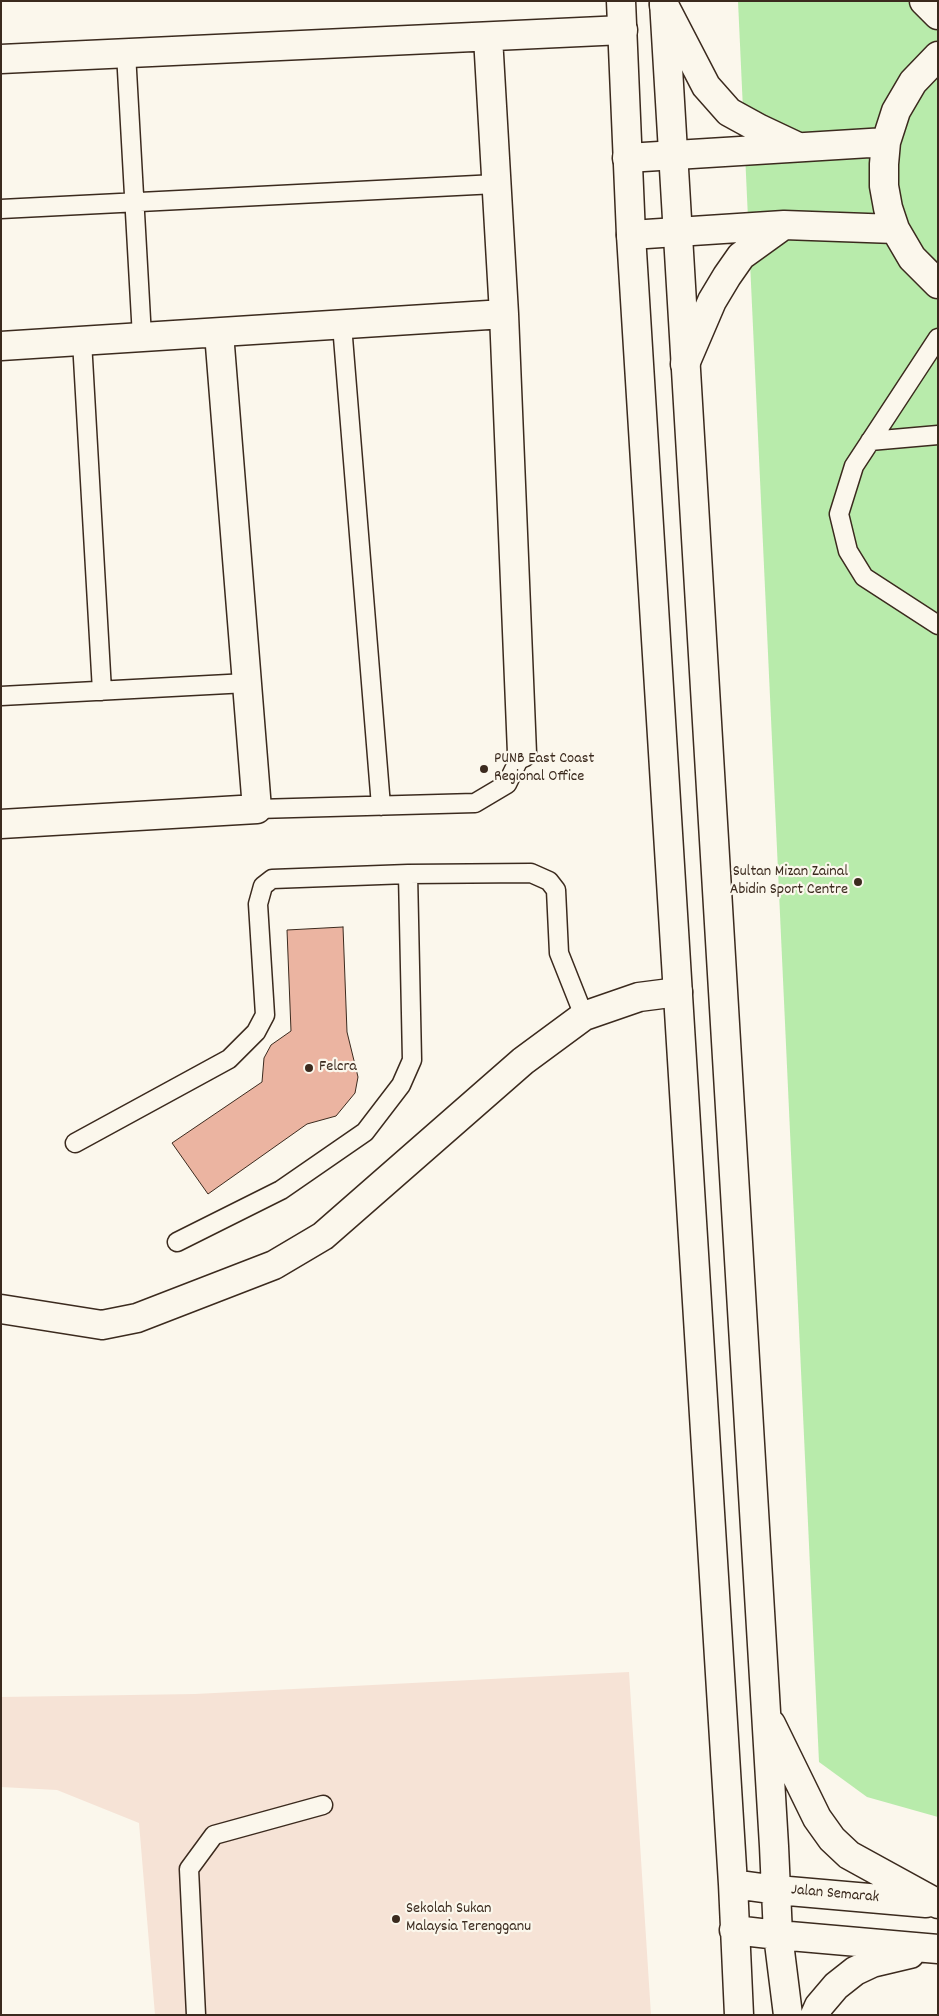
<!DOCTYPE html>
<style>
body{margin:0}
#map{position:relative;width:939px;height:2016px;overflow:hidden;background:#fbf7ec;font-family:Dekko,sans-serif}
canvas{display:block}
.frame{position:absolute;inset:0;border:2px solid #3b2a1e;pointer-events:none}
</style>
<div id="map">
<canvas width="939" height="2016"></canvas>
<div class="frame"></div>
</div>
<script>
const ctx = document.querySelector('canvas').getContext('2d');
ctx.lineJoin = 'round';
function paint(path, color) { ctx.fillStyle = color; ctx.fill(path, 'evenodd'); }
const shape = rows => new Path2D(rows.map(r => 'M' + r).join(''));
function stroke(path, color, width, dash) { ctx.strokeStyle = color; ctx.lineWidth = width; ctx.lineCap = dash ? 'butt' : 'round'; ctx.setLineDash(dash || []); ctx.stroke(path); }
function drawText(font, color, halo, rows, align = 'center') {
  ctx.font = font + ' Dekko,sans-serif'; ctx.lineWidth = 4.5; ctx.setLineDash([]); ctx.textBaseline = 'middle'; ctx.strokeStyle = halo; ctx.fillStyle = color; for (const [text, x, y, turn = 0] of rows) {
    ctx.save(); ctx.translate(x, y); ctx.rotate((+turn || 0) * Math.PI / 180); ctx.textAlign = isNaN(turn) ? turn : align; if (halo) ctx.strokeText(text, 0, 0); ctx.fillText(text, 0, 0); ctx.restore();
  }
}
paint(shape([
 [629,1672,651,2015,155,2015,139,1823,57,1790,1,1787,1,1697,195,1694]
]), '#f6e3d6');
paint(shape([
 [738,1,938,1,938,1817,867,1797,819,1762]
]), '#b8ebab');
const building = shape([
 [343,927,347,1032,358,1077,355,1093,336,1116,307,1124,208,1194,172,1143,262,1082,264,1058,271,1045,291,1031,287,930,343,927]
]);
paint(building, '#ebb4a1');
stroke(building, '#3b2a1e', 1);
const service = shape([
 [126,53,142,337],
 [1,209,496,184],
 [342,325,381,806],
 [938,338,854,466,839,514,848,551,864,577,938,625],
 [82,341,102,691],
 [870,441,938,435],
 [1,696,247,683],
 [257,809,475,803,507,784,522,753],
 [75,1143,229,1059,256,1032,265,1015,258,904,263,886,272,879,408,874,531,873,549,881,556,890,559,953,584,1016],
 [177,1242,281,1190,365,1132,401,1085,412,1060,408,874],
 [196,2015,189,1869,214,1835,323,1805]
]);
const minor = shape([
 [924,1,938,15],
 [664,5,706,86,729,112,760,129,796,146],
 [488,37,504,314,522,753],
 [938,56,913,82,896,111,886,142,884,164,884,186,888,208,895,229,912,258,938,284],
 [1,59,623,30],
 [627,158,886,142],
 [631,235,784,225,895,229],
 [1,346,504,314],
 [685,364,712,301,727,276,741,256,784,225],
 [1,824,257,809,219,333],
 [1,1309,102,1325,137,1318,274,1265,323,1236,523,1061,584,1016,639,997,678,992]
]);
const secondary = shape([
 [621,1,631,235,733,1884,739,2015],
 [664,1,774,1846,778,1935,788,2015],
 [771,1724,817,1818,832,1839,849,1855,938,1904],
 [733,1884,777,1890,926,1903],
 [734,1930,778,1935,938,1949],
 [815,2015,819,2006,836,1986,855,1971,872,1963,910,1954]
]);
stroke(service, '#3b2a1e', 21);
stroke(minor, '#3b2a1e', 31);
stroke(secondary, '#3b2a1e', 31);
stroke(service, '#fbf7ec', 18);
stroke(minor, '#fbf7ec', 28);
stroke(secondary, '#fbf7ec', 28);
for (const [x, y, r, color] of [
 [484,769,5,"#3b2a1e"],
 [858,882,5,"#3b2a1e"],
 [309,1068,5,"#3b2a1e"],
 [396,1919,5,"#3b2a1e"]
]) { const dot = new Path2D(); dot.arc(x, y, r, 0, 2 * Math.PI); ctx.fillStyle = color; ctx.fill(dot); stroke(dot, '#fbf7ec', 2); }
drawText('16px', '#3b2a1e', '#fbf7ec', [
 ["PUNB East Coast",494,760],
 ["Regional Office",494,778],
 ["Sultan Mizan Zainal",848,873,"right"],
 ["Abidin Sport Centre",848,891,"right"],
 ["Felcra",319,1068],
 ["Sekolah Sukan",406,1910],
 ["Malaysia Terengganu",406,1928]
], 'left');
drawText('16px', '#3b2a1e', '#fbf7ec', [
 ["Jalan Semarak",835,1895,5]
]);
</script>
